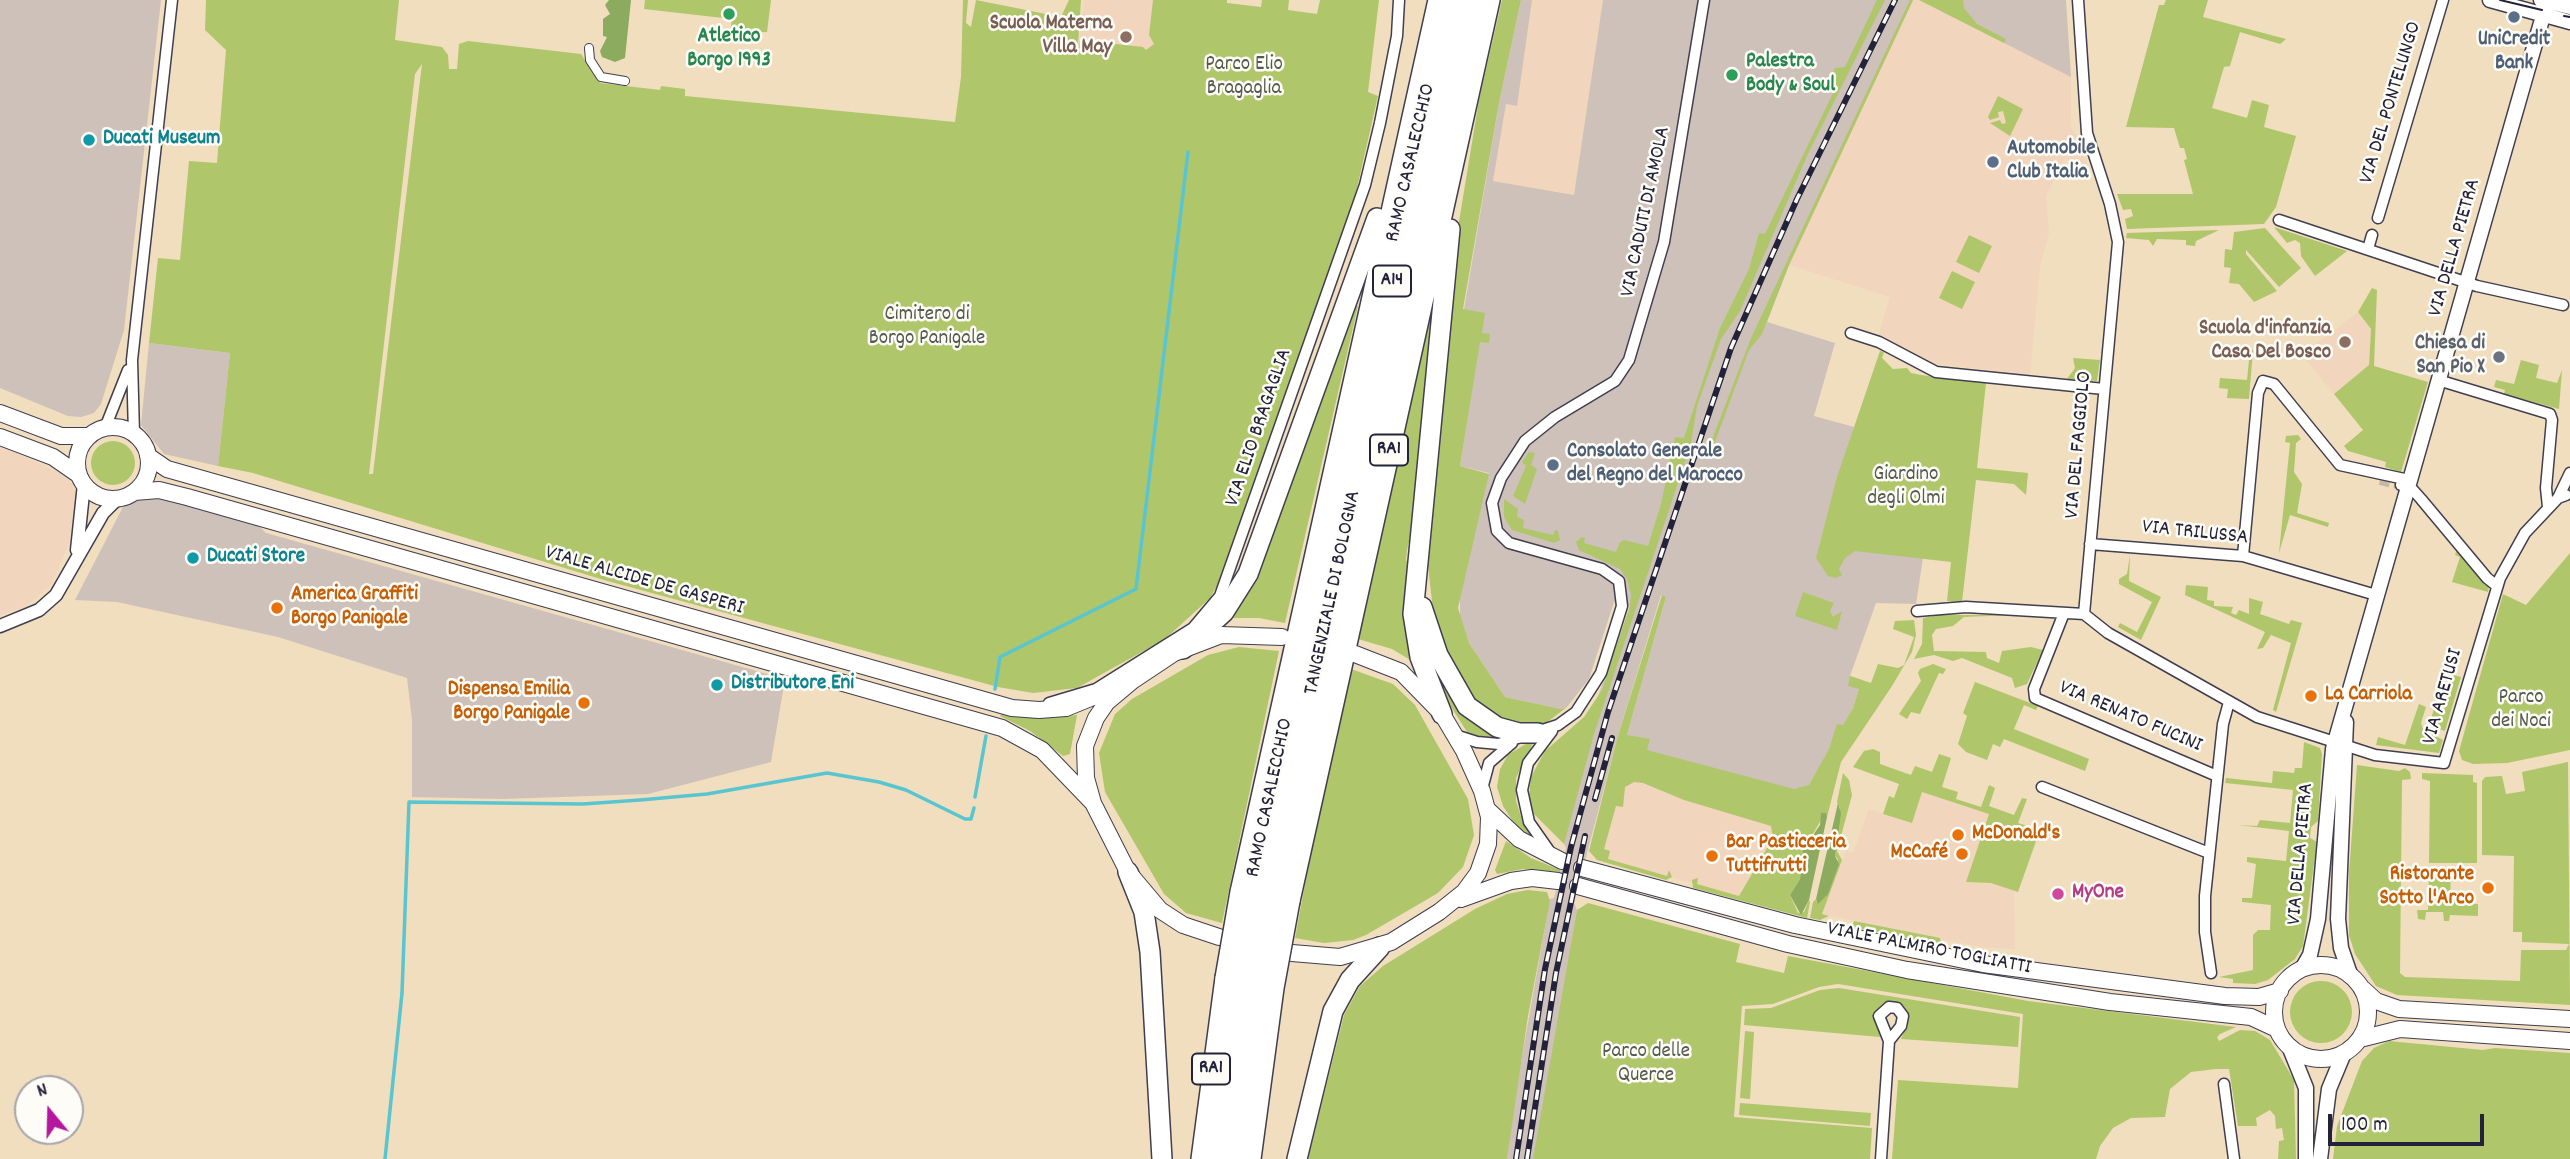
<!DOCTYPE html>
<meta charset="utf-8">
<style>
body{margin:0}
#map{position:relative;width:2570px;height:1159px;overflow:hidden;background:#f0debe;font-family:Dekko,sans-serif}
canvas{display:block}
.north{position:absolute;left:14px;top:1075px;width:70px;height:70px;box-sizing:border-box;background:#fdfcf7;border:2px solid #a5a5ac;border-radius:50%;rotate:341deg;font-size:19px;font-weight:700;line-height:28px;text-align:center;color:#22223b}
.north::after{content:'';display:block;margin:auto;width:24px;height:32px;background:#b5179e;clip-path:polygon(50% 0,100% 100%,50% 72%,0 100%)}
.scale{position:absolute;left:2328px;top:1114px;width:156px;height:32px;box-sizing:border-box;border:4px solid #22223b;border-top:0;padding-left:9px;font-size:21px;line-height:24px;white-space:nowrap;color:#22223b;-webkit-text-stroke:5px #fdfcf7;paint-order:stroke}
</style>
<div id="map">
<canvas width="2570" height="1159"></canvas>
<div class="north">N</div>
<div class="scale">100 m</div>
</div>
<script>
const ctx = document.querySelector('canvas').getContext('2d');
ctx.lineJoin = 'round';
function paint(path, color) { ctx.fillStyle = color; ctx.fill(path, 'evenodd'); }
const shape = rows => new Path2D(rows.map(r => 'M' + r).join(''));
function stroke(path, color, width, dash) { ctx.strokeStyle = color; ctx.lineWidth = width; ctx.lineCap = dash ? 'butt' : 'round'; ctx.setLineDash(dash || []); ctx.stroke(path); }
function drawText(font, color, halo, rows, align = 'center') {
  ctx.font = font + ' Dekko,sans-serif'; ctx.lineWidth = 5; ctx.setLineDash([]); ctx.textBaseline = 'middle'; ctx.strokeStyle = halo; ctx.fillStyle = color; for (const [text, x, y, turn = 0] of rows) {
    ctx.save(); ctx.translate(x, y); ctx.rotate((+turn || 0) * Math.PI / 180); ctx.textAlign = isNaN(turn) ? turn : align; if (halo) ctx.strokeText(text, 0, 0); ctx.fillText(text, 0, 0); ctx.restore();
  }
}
paint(shape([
 [1084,0,1158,0,1177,26,1134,68,1077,60],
 [1532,0,1603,0,1574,195,1493,181,1506,104,1516,106],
 [1913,0,1919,0,2071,77,2071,127,2077,135,2088,168,2065,158,2046,196,2049,233,2040,266,2030,375,1929,363,1879,334,1890,297,1789,265],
 [2358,312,2371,329,2369,365,2334,394,2302,355],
 [0,446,56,471,71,482,78,494,69,544,50,586,26,606,0,615],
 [1624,776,1780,826,1739,896,1597,857],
 [1922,792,1989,814,1966,882,1991,883,2014,890,2015,949,1980,947,1822,914,1846,851,1853,853,1869,809,1911,823]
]), '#f1d5bd');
paint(shape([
 [0,0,161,0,124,330,101,404,94,413,81,417,68,416,0,388],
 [1521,0,1532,0,1517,106,1506,104,1493,181,1574,195,1603,0,1913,0,1789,265,1767,322,1835,343,1814,416,1854,427,1819,546,1923,558,1916,604,1876,603,1850,676,1862,680,1853,708,1809,786,1780,826,1624,776,1627,735,1666,597,1661,595,1617,739,1574,903,1577,910,1554,1053,1544,1159,1507,1159,1516,1090,1550,899,1554,898,1566,848,1564,844,1585,733,1630,606,1614,602,1589,679,1567,707,1561,709,1505,697,1469,643,1460,619,1460,594,1489,473,1460,466,1470,402,1460,333,1499,103],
 [1946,0,2066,0,2071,77,1941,11],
 [149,343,230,353,218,466,164,454,141,425],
 [141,495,156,495,259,526,266,533,785,679,771,762,648,794,503,799,412,797,412,720,407,678,278,637,117,602,75,600,126,501]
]), '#cec1ba');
paint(shape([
 [206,0,399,0,395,40,442,47,448,55,449,69,457,69,459,44,468,41,581,54,600,83,660,90,661,86,685,89,685,96,955,122,961,77,963,0,968,0,966,23,971,27,976,0,1061,17,1069,0,1081,0,1077,60,1080,40,1143,47,1146,50,1154,44,1149,35,1153,0,1227,0,1227,3,1261,7,1262,0,1289,0,1288,10,1317,14,1320,0,1379,0,1368,92,1378,96,1354,201,1227,570,1209,599,1165,639,1077,688,1033,693,998,687,604,580,253,473,218,466,230,353,149,343,158,258,180,260,189,161,217,163,226,50,205,30],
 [422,64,373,474,369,474,415,74],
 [645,0,771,0,767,32,730,33,732,19,644,9],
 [1502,0,1521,0,1499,103,1463,309,1485,313,1482,333,1490,334,1489,343,1480,342,1460,466,1489,474,1458,608,1469,643,1505,697,1561,709,1567,707,1546,723,1526,725,1504,722,1475,701,1450,659,1433,610,1426,548,1455,246,1479,100],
 [1877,0,1885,0,1807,156,1740,311,1721,339,1697,406,1691,444,1594,734,1564,844,1534,814,1529,796,1531,777,1545,751,1584,717,1602,690,1630,606,1631,594,1627,579,1620,569,1579,550,1576,542,1582,537,1585,538,1584,543,1616,552,1620,542,1624,540,1648,546,1661,504,1675,437,1684,438,1720,328,1749,269,1759,233,1765,234,1835,89,1828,85,1835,68,1845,67],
 [1910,0,1913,0,1789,265,1762,334,1749,350,1712,450,1708,450,1751,338],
 [1919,0,1963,0,1964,8,1977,24,2006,39,2004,43],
 [2166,0,2208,0,2203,17,2286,39,2280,44,2240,32,2230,66,2224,67,2212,108,2247,118,2252,100,2269,105,2264,127,2296,136,2276,207,2264,224,2127,229,2125,219,2133,216,2131,209,2123,210,2117,194,2193,194,2184,160,2187,159,2184,148,2180,148,2174,128,2126,127,2159,5,2164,5],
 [1998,96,2023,109,2010,136,1990,123,2000,120,2002,124,2006,123,2003,111,1998,112,1999,117,1990,120,1988,117],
 [2274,227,2347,251,2315,276,2301,256,2300,243,2295,240,2287,243],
 [2265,228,2301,268,2279,287,2246,250,2246,254,2277,291,2254,302,2239,284,2229,283,2231,268,2224,267,2225,249,2232,250,2234,232],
 [2219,230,2196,241,2195,246,2186,245,2186,240,2157,239,2153,246,2149,240,2126,238,2127,233],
 [1969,235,1992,246,1979,273,1956,262],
 [1952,271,1975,282,1962,309,1939,298],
 [2372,288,2377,290,2374,366,2428,382,2401,472,2385,467,2386,462,2348,451,2344,446,2363,430,2334,394,2369,365,2371,329,2358,312],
 [1432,302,1413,536,1408,544,1406,559,1410,573,1412,661,1392,649,1358,639],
 [1353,304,1358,306,1285,623,1259,618,1231,618],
 [2250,350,2253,350,2249,399,2227,398,2228,389,2219,388,2220,378,2247,380],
 [1880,351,1884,352,1882,358,1893,369,1907,368,1911,373,1921,375,1986,383,1977,468,2028,473,2026,495,2014,484,1976,480,1962,602,1947,601,1951,562,1855,551,1845,558,1839,569,1842,575,1836,578,1828,576,1816,558,1837,477],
 [2073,358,2100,360,2097,381,2067,379,2075,368],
 [2521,360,2539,365,2536,378,2557,383,2562,370,2559,409,2504,394,2505,390,2494,387,2496,380,2514,384],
 [2298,435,2301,439,2296,443,2294,472,2302,484,2297,513,2329,523,2328,527,2290,515,2279,553,2290,443,2285,442,2286,436],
 '91 463a22 22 0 1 1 44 0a22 22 0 1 1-44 0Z',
 [1529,452,1535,453,1531,465,1537,469,1525,504,1513,496,1526,466,1522,462],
 [1504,499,1518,509,1517,517,1524,520,1523,528,1553,535,1555,530,1558,531,1560,540,1554,543,1512,530,1504,517],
 [2457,549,2489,586,2488,592,2452,582,2460,557,2455,555],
 [2570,553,2570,750,2507,763,2473,764,2462,760,2459,751,2503,594,2526,605],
 [2130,555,2129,581,2161,597,2141,640,2118,627,2120,623,2137,632,2152,602,2119,584,2119,579,2127,574],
 [2186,585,2208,587,2207,600,2214,601,2214,606,2233,607,2231,613,2236,615,2239,610,2249,614,2249,598,2263,602,2260,614,2289,624,2291,620,2302,623,2276,712,2273,710,2291,643,2271,635,2263,648,2257,649,2265,632,2185,595],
 [1803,592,1834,603,1830,611,1833,617,1842,611,1837,630,1795,616],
 [1662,595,1666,597,1627,735,1650,739,1647,750,1794,789,1809,785,1829,749,1837,724,1843,725,1853,708,1859,689,1848,686,1850,676,1871,683,1878,664,1898,668,1904,665,1914,637,1893,629,1895,621,1914,620,1916,635,1912,652,1892,686,1841,762,1827,817,1825,813,1803,851,1800,879,1790,895,1798,913,1804,912,1809,900,1810,902,1807,918,1693,888,1692,880,1698,878,1697,884,1739,896,1773,838,1771,826,1684,800,1643,783,1634,782,1625,787,1623,807,1616,806,1604,849,1610,851,1608,859,1667,876,1669,870,1672,877,1666,880,1597,860,1589,851,1617,739],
 [1938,615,2014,615,1964,617,1953,626,1936,629,1932,635,1934,651,1986,652,1987,658,1999,663,2002,651,2031,647,2043,650,2027,684,2015,688,2012,678,1962,658,1953,661,1934,655,1914,659,1922,644,1923,618],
 [1239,647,1279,651,1222,923,1186,913,1164,894,1105,792,1099,753,1115,714,1132,699,1208,655],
 [1426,653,1433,657,1509,737,1478,738,1467,732,1445,697],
 [1933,664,1946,669,1943,674,1939,673,1920,714,1911,712,1907,719,1899,714,1921,681,1918,673,1920,669],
 [1351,669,1393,684,1415,705,1468,799,1474,835,1463,867,1438,893,1366,935,1353,940,1324,943,1295,938,1319,809],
 [2454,675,2461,677,2445,731,2433,727,2430,722,2434,709,2444,711],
 [1975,682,2038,706,2036,710,2024,705,2014,729,2089,759,2085,771,2004,739,2000,747,1993,744,1987,760,1966,752,1958,744,1967,716,1963,713],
 [2419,704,2426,707,2421,723,2423,729,2443,740,2439,753,2376,745,2378,737,2405,745],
 [1002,713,1031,718,1077,715,1070,754,1063,756,1030,731,1000,716],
 [1529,742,1533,743,1516,778,1516,801,1523,823,1536,842,1527,838,1512,820,1503,806,1497,787,1500,769,1508,755],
 [2304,742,2320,748,2322,754,2318,821,2311,827,2310,838,2317,842,2303,946,2295,959,2268,980,2255,984,2233,983,2233,979,2219,977,2253,970,2253,935,2258,930,2270,930,2271,905,2242,902,2242,898,2252,898,2256,864,2247,862,2247,857,2286,861,2289,831,2238,825,2257,826,2260,820,2290,823,2293,790,2225,783,2226,778,2272,783,2273,771,2294,773,2295,768,2302,768],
 [1873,749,1880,752,1880,764,1911,775,1915,766,1932,772,1939,754,1951,758,1942,787,1958,792,1956,799,1981,807,1989,785,1995,788,1989,806,2014,815,2022,798,2027,799,2018,823,2040,830,2018,892,1991,883,1966,882,1989,814,1922,792,1912,823,1883,814,1889,796,1894,798,1899,784,1853,767,1864,751],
 [2568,762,2570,1005,2397,995,2376,986,2355,954,2349,935,2349,873,2357,765,2399,771,2405,768,2410,772,2411,779,2402,780,2400,973,2405,977,2520,981,2521,950,2566,950,2569,944,2522,942,2522,932,2513,932,2514,856,2482,855,2482,781,2485,777,2502,776,2506,794,2525,791,2522,772],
 [1843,773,1849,780,1852,795,1837,851,1842,860,1822,914,1829,916,1820,920,1810,918,1813,902,1816,899,1816,902,1838,859,1835,856,1840,808,1837,802],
 [2422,773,2473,775,2473,782,2477,783,2477,863,2429,863,2430,781,2422,779],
 [1506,841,1531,858,1560,870,1560,872,1523,869,1497,874,1495,870],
 [2429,871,2451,872,2450,899,2474,898,2474,904,2478,904,2478,916,2450,915,2449,921,2444,921,2443,912,2426,912,2425,920,2418,919,2417,910,2428,910],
 [1528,890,1547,892,1550,901,1528,1016,1507,1159,1308,1159,1344,1015,1360,986,1383,966,1475,909,1507,894],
 [1588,903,1740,944,1736,962,1784,973,1788,956,2028,1001,2236,1027,2220,1034,2217,1037,2219,1041,2240,1030,2255,1031,2270,1040,2294,1080,2296,1159,2278,1159,2279,1141,2284,1140,2282,1128,2276,1129,2275,1116,2270,1110,2256,1118,2257,1126,2238,1126,2229,1069,2216,1069,2191,1072,2170,1089,2165,1117,2131,1118,2113,1128,2100,1146,2096,1159,1892,1159,1898,1080,2018,1088,2023,1014,1838,984,1819,987,1773,1004,1742,1006,1734,1117,1872,1128,1870,1159,1533,1159,1577,910],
 [1854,921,1940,938,1941,942,1937,944,1852,927],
 '2290 1012a31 31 0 1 1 62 0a31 31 0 1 1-62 0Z',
 [1839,988,2020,1017,2018,1047,1901,1039,1908,1023,1908,1012,1903,1005,1890,1002,1884,1003,1876,1011,1880,1037,1744,1025,1745,1009,1771,1008,1820,990],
 [1745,1031,1754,1032,1750,1099,1740,1098],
 [2389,1041,2483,1050,2495,1048,2570,1053,2570,1159,2333,1159,2337,1126,2362,1061,2374,1048],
 [1740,1103,1871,1113,1870,1126,1739,1115]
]), '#b0c66b');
paint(shape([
 [609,0,631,0,625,58,615,62,602,57,600,51,607,37,603,36,603,19,610,14,605,5],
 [1838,803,1841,813,1835,856,1839,864,1828,894,1818,904,1816,899],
 [1821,813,1826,813,1827,817,1809,900,1801,915,1790,895,1800,879,1803,850,1820,825]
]), '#8cab5f');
stroke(shape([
 [995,689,1000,657,1136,589,1188,152],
 [975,797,986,736],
 [385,1159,402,993,409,802,583,804,640,800,707,794,827,773,879,782,906,790,965,819,971,819,974,808]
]), '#58c5d0', 3.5);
stroke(shape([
 [2380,480,2397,484]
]), '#c7b8a4', 10, [10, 5]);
const pedestrian = shape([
 [589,48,590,60,601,77,625,81]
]);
const minor = shape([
 [2078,0,2087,133,2110,204,2118,242,2084,614],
 [2378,218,2443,0],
 [2279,220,2477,286,2563,305],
 [2368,249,2372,235],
 [1851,333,1879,342,1936,372,2104,389],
 [2438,380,2550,414,2552,420,2546,488,2548,507],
 [105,428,128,370],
 [134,434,132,360,172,0],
 [2401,485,2413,490,2421,499,2487,578,2497,586],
 [2558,498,2570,473],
 [2090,544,2243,556,2376,595],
 [2243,556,2258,393,2263,381,2274,384,2340,465,2409,480],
 [1917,611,1966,607,2084,614],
 [2064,613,2034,689,2035,698,2217,776],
 [2084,614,2108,633,2257,717,2375,755,2444,763,2500,578,2525,533,2558,498,2566,495],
 [1049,703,1096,689,1193,628,1220,596,1365,185,1380,123,1397,36,1399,0],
 [1455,735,1477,742,1499,744,1558,725,1576,712,1601,673,1622,606,1619,581,1602,569,1509,543,1497,531,1492,503,1501,478,1525,441,1555,417,1615,381,1629,360,1664,242,1704,0],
 [2042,787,2209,853],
 [1482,789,1489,763,1512,743],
 [1550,852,1529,822,1522,790,1528,763,1552,731],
 [2211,973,2205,932,2205,896,2223,724,2229,702],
 [1889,1007,1897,1008,1903,1016,1901,1026,1889,1041,1879,1016,1889,1007],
 [2224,1084,2234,1159],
 [1881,1159,1889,1041]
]);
const tertiary = shape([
 [77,550,84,484],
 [0,626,39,610,56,595,103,513,117,499]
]);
const secondary = shape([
 [2490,0,2570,22],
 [2541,0,2570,7],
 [2346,722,2338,919,2341,948,2350,974],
 [2302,969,2310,955,2318,919,2333,749,2547,2],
 [2289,1046,2306,1088,2306,1159],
 [2320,1159,2329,1089,2344,1053]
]);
const primary = shape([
 [0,413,61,436,89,436],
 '77 463a36 36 0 1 1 72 0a36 36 0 1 1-72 0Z',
 [0,437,53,457,79,475],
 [148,456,167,469,1012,708,1039,710,1066,708,1132,681],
 [134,492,159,490,187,497,1002,728,1042,750,1093,803],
 [1487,809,1519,839,1562,861],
 [1582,868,1795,925,1983,964,2225,996,2259,997,2280,991],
 [1578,886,1788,944,1907,970,2110,1002,2251,1017,2277,1029],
 [1461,899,1511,881,1532,878,1558,881],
 [1219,937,1183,925,1160,910,1128,872,1093,803,1086,778,1085,746,1096,718,1107,702,1132,681,1174,653,1221,635,1282,637],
 [1292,953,1340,957,1391,942,1439,912,1464,892,1478,873,1488,844,1489,817,1482,791,1464,751,1442,714,1401,672,1355,654],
 '2274 1012a47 47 0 1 1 94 0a47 47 0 1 1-94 0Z',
 [2363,989,2376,1001,2399,1009,2570,1019],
 [2360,1039,2400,1029,2570,1041]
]);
const motorway = shape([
 [1422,607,1438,655,1467,706,1497,727,1519,733,1538,733],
 [1183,649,1224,612,1248,574,1377,218],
 [1442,714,1420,657,1413,614,1450,229],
 [1128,872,1144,912,1150,952,1162,1159],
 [1240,892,1438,0],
 [1257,895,1456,0],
 [1273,898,1472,0],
 [1290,901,1490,0],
 [1201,1159,1225,978],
 [1218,1159,1241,982],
 [1234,1159,1257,985],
 [1251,1159,1274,988],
 [1297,1159,1333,1011,1350,980,1380,947]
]);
stroke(pedestrian, '#413e4f', 10);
stroke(minor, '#413e4f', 13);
stroke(tertiary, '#413e4f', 15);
stroke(secondary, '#413e4f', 17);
stroke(primary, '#413e4f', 18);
stroke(motorway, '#413e4f', 22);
stroke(pedestrian, '#fff', 8);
stroke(minor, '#fff', 10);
stroke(tertiary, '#fff', 12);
stroke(secondary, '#fff', 14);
stroke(primary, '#fff', 16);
stroke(motorway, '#fff', 19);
stroke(shape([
 [2500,0,2542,10],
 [2564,16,2570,17]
]), '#22223b', 2);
const rail = shape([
 [1595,799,1612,738],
 [1516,1159,1545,969,1571,847,1608,712,1731,348,1797,199,1895,0],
 [1527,1159,1556,973,1585,836]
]);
stroke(rail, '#22223b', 6);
stroke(rail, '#fdfcf7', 3.5, [10]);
const motorwayBridge = shape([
 [1225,978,1240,892],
 [1241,982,1257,895],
 [1257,985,1273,898],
 [1274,988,1290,901]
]);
stroke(motorwayBridge, '#413e4f', 22, []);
stroke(motorwayBridge, '#fff', 19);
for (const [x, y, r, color] of [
 [729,14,7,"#2e9e5b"],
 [2514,17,7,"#5c6f8a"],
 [1126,37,7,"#8d6e63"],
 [1732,75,7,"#2e9e5b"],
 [89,140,7,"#0f9aa8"],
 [1993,162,7,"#5c6f8a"],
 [2345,342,7,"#8d6e63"],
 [2499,357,7,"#6b7280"],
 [1553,465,7,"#5c6f8a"],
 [193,558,7,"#0f9aa8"],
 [277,608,7,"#e8710a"],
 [717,685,7,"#0f9aa8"],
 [2311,696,7,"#e8710a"],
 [584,703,7,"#e8710a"],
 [1958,835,7,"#e8710a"],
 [1962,854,7,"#e8710a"],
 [1712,856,7,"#e8710a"],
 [2488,888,7,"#e8710a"],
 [2058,894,7,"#d1479c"]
]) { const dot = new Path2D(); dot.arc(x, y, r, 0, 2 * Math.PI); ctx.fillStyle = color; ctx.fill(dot); stroke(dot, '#fdfcf7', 2.5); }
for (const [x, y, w] of [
 [1392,281,38],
 [1389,450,38],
 [1211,1069,38]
]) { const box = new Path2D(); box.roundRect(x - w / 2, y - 15.5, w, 31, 5); ctx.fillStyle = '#fdfcf7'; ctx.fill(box); stroke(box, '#22223b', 2); }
drawText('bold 19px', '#22223b', null, [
 ["A14",1392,281],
 ["RA1",1389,450],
 ["RA1",1211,1069]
]);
drawText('bold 21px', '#785e54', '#fdfcf7', [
 ["Scuola Materna",1112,25],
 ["Villa May",1112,49],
 ["Scuola d'infanzia",2331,330],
 ["Casa Del Bosco",2331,354]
], 'right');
drawText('bold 21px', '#27864d', '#fdfcf7', [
 ["Atletico",729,38],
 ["Borgo 1993",729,62],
 ["Palestra",1746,63,"left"],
 ["Body & Soul",1746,87,"left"]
]);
drawText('bold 21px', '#4e5e75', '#fdfcf7', [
 ["UniCredit",2514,41,"center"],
 ["Bank",2514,65,"center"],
 ["Automobile",2007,150],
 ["Club Italia",2007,174],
 ["Consolato Generale",1567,453],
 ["del Regno del Marocco",1567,477]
], 'left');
drawText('21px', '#545b4c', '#fdfcf7', [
 ["Parco Elio",1244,66],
 ["Bragaglia",1244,90],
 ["Cimitero di",927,316],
 ["Borgo Panigale",927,340],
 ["Giardino",1906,476],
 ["degli Olmi",1906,500],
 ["Parco",2521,699],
 ["dei Noci",2521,723],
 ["Parco delle",1646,1053],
 ["Querce",1646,1077]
]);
drawText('21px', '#22223b', '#fdfcf7', [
 ["VIA DEL PONTELUNGO",2392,103,-73],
 ["RAMO CASALECCHIO",1412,163,-77],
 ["VIA CADUTI DI AMOLA",1647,212,-78],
 ["VIA DELLA PIETRA",2456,248,-74],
 ["VIA ELIO BRAGAGLIA",1260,428,-71],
 ["VIA DEL FAGGIOLO",2080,445,-85],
 ["VIA TRILUSSA",2195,534,6],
 ["VIALE ALCIDE DE GASPERI",644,582,16],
 ["TANGENZIALE DI BOLOGNA",1334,593,-78],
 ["VIA ARETUSI",2444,697,-74],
 ["VIA RENATO FUCINI",2130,718,23],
 ["RAMO CASALECCHIO",1271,798,-78],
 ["VIA DELLA PIETRA",2302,854,-85],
 ["VIALE PALMIRO TOGLIATTI",1929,950,11]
]);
drawText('bold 21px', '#0d838f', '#fdfcf7', [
 ["Ducati Museum",103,140],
 ["Ducati Store",207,558],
 ["Distributore Eni",731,685]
], 'left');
drawText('bold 21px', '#5b616d', '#fdfcf7', [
 ["Chiesa di",2485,345],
 ["San Pio X",2485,369]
], 'right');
drawText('bold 21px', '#c56008', '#fdfcf7', [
 ["America Graffiti",291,596],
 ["Borgo Panigale",291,620],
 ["Dispensa Emilia",570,691,"right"],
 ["Borgo Panigale",570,715,"right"],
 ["La Carriola",2325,696],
 ["McDonald's",1972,835],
 ["Bar Pasticceria",1726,844],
 ["Tuttifrutti",1726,868],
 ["McCafé",1948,854,"right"],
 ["Ristorante",2474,876,"right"],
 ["Sotto l'Arco",2474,900,"right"]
], 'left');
drawText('bold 21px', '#b23c85', '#fdfcf7', [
 ["MyOne",2072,894]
], 'left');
</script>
